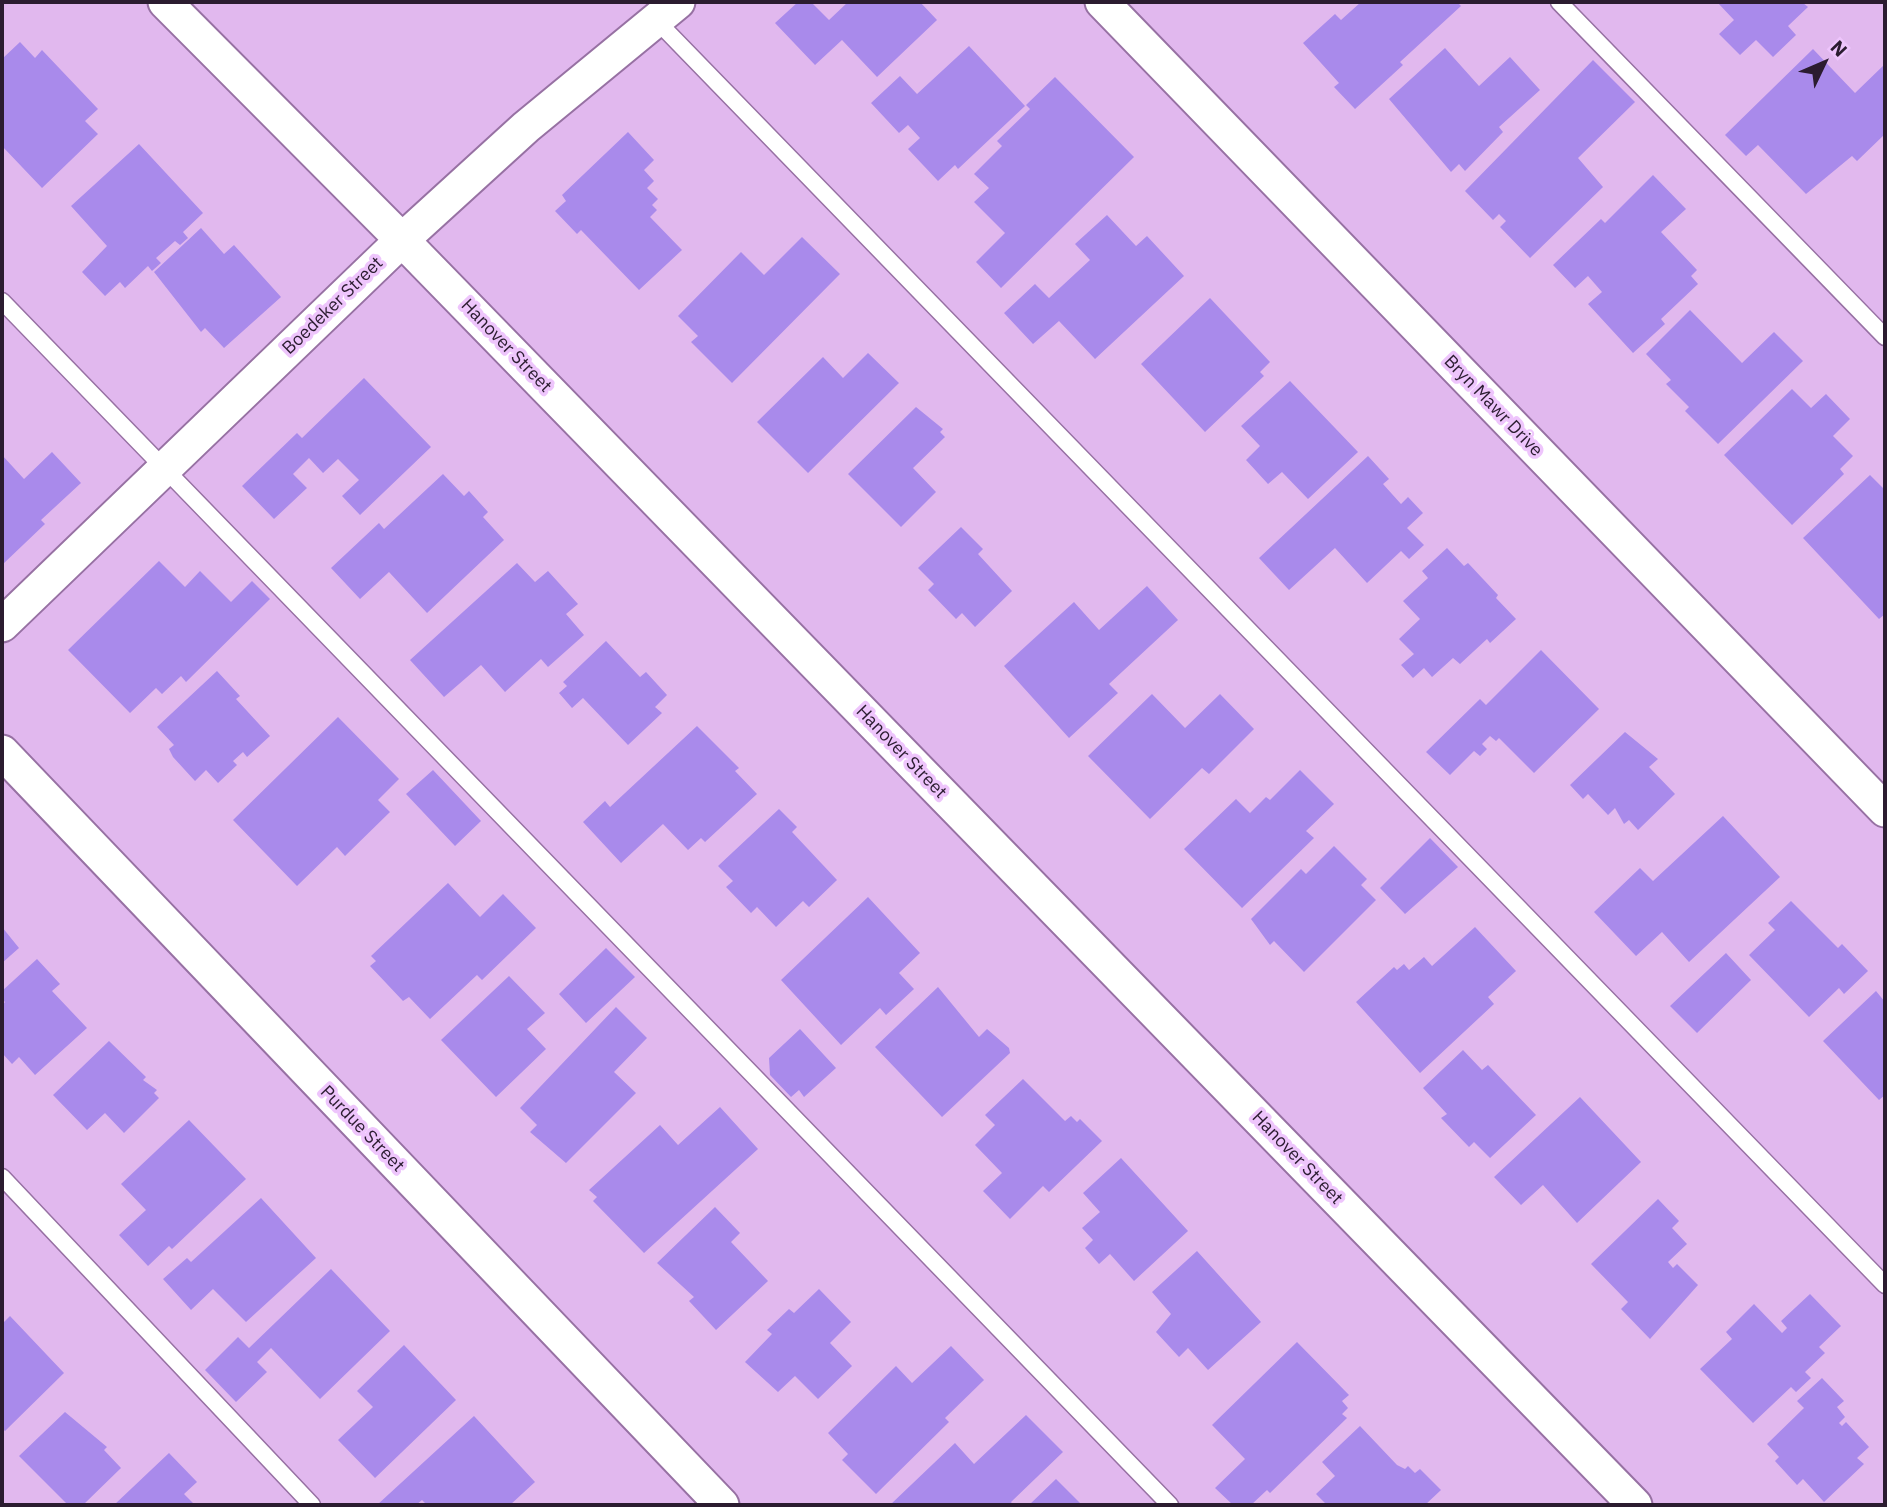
<!DOCTYPE html>
<style>
body{margin:0}
#map{position:relative;width:1887px;height:1507px;overflow:hidden;background:#e1b8ee;font-family:"IBM Plex Sans",sans-serif}
canvas{display:block}
.frame{position:absolute;inset:0;border:4px solid #2b1c30;pointer-events:none}
.north{position:absolute;left:1789px;top:28px;width:70px;height:70px;-webkit-text-stroke:5px #eec5fc;paint-order:stroke;rotate:46deg;font-size:19px;font-weight:700;line-height:28px;text-align:center;color:#2b1c30}
.north::after{content:'';display:block;margin:auto;width:24px;height:32px;background:#2b1c30;clip-path:polygon(50% 0,100% 100%,50% 72%,0 100%)}
</style>
<div id="map">
<canvas width="1887" height="1507"></canvas>
<div class="frame"></div>
<div class="north">N</div>
</div>
<script>
const ctx = document.querySelector('canvas').getContext('2d');
ctx.lineJoin = 'round';
function paint(path, color) { ctx.fillStyle = color; ctx.fill(path, 'evenodd'); }
const shape = rows => new Path2D(rows.map(r => 'M' + r).join(''));
function stroke(path, color, width, dash) { ctx.strokeStyle = color; ctx.lineWidth = width; ctx.lineCap = dash ? 'butt' : 'round'; ctx.setLineDash(dash || []); ctx.stroke(path); }
function drawText(font, color, halo, rows, align = 'center') {
  ctx.font = font + ' "IBM Plex Sans",sans-serif'; ctx.lineWidth = 7; ctx.setLineDash([]); ctx.textBaseline = 'middle'; ctx.strokeStyle = halo; ctx.fillStyle = color; for (const [text, x, y, turn = 0] of rows) {
    ctx.save(); ctx.translate(x, y); ctx.rotate((+turn || 0) * Math.PI / 180); ctx.textAlign = isNaN(turn) ? turn : align; if (halo) ctx.strokeText(text, 0, 0); ctx.fillText(text, 0, 0); ctx.restore();
  }
}
paint(shape([
 [798,2,811,2,829,20,848,2,920,2,937,20,877,77,842,40,815,65,775,23],
 [1361,2,1457,2,1461,6,1400,62,1403,65,1355,109,1334,87,1339,83,1303,43,1335,14,1341,20],
 [1717,2,1805,2,1803,3,1808,7,1788,26,1796,35,1773,57,1756,40,1740,55,1719,34,1734,20],
 [20,42,35,58,42,50,98,109,85,121,98,134,42,188,2,146,2,59],
 [969,46,1025,106,958,169,955,165,938,181,908,149,920,138,908,125,899,133,871,103,900,76,917,94],
 [1445,48,1479,86,1510,57,1540,90,1499,127,1503,132,1465,171,1459,164,1451,172,1389,99],
 [1813,49,1855,93,1885,64,1885,134,1857,161,1852,156,1806,194,1758,145,1746,156,1725,135],
 [1593,60,1635,102,1578,158,1603,187,1530,258,1500,227,1506,221,1499,214,1493,220,1465,191],
 [1055,77,1134,157,1001,288,976,262,1005,233,974,202,989,188,974,174,1002,146,997,141,1030,109,1026,105],
 [628,132,654,160,644,170,654,181,647,188,658,199,652,205,657,210,650,217,682,250,639,290,581,230,577,234,555,211,566,201,562,195],
 [139,144,203,213,183,232,188,238,180,245,175,241,156,258,161,263,152,271,148,266,125,288,120,282,105,296,82,272,107,246,71,206],
 [1653,175,1686,209,1661,232,1697,270,1691,276,1698,284,1661,319,1665,324,1633,353,1588,304,1602,292,1588,276,1575,288,1553,265,1601,219,1605,223],
 [1107,215,1136,246,1147,236,1184,276,1095,359,1059,321,1033,344,1004,313,1035,284,1049,298,1090,260,1075,244],
 [201,228,224,254,234,245,281,297,224,348,205,328,201,332,154,272],
 [802,237,840,274,732,383,691,342,698,336,678,316,741,252,764,275],
 [1210,298,1270,362,1260,372,1264,376,1205,432,1141,364],
 [1690,310,1742,363,1774,332,1803,361,1718,444,1685,411,1689,407,1666,384,1671,380,1646,354],
 [868,353,899,383,808,473,757,422,823,357,843,378],
 [364,378,431,447,360,515,342,496,359,480,338,459,323,473,309,458,293,474,307,488,274,519,242,486,297,433,302,438],
 [1290,381,1358,452,1308,499,1282,472,1268,484,1246,460,1260,446,1241,426],
 [1792,389,1811,408,1826,394,1850,419,1833,436,1853,456,1840,469,1844,474,1792,525,1724,455],
 [916,407,943,429,940,432,945,437,913,468,936,492,901,527,848,474],
 [52,452,81,483,41,520,45,524,2,565,2,455,24,479],
 [1368,456,1389,479,1383,484,1401,504,1408,497,1423,513,1407,528,1424,545,1409,559,1401,551,1367,583,1335,548,1289,590,1259,558],
 [443,474,464,496,469,491,488,512,483,517,504,540,427,613,389,572,360,599,331,568,379,523,384,529],
 [1870,475,1885,490,1885,614,1879,619,1803,538],
 [961,527,983,549,978,554,1012,591,975,627,962,613,956,619,928,590,934,584,918,568],
 [1447,548,1464,566,1468,563,1498,595,1496,598,1516,619,1490,643,1487,639,1460,664,1453,658,1432,677,1424,668,1413,678,1401,665,1414,654,1399,639,1420,619,1403,601,1428,578,1422,571],
 [159,561,185,587,200,571,231,602,252,581,270,599,186,682,181,676,162,694,156,688,130,713,68,650],
 [517,563,535,582,548,571,578,604,566,614,584,635,548,667,541,659,505,692,481,665,444,697,410,660],
 [1147,586,1178,620,1109,684,1118,693,1069,738,1004,666,1074,602,1099,630],
 [606,641,640,677,646,672,667,695,655,707,662,713,628,745,583,698,572,708,559,693,567,686,563,682],
 [1541,650,1599,709,1534,773,1499,738,1496,741,1490,736,1482,744,1487,749,1480,756,1474,751,1450,775,1426,752,1480,699,1486,705],
 [217,671,240,696,236,699,270,736,247,757,243,752,233,761,237,765,218,783,206,770,195,781,173,757,169,749,174,745,157,727],
 [1152,694,1185,728,1220,694,1254,729,1209,774,1202,768,1150,819,1088,756],
 [338,717,399,779,378,800,390,812,345,856,337,847,297,886,233,820],
 [697,726,739,768,735,771,757,794,705,842,701,838,688,850,663,824,621,863,583,822,605,801,610,807],
 [1625,732,1658,759,1649,767,1675,794,1638,830,1629,820,1624,824,1615,808,1608,815,1588,794,1583,799,1570,785],
 [433,770,481,821,455,846,406,794],
 [1300,770,1334,804,1306,831,1314,838,1242,908,1184,849,1236,799,1250,813,1266,797,1270,800],
 [779,809,797,827,792,832,837,880,809,907,803,901,776,927,757,907,751,913,726,887,733,881,718,866],
 [1723,816,1780,877,1689,962,1662,932,1636,956,1594,912,1640,868,1653,881],
 [1430,838,1458,867,1405,914,1380,888],
 [1334,846,1367,879,1361,885,1376,900,1304,972,1274,941,1270,945,1251,919,1301,869,1306,874],
 [448,883,480,917,503,894,536,928,482,980,477,975,430,1019,409,997,403,1001,370,966,376,961,371,956],
 [868,897,920,953,899,973,914,989,886,1015,880,1008,841,1045,781,980],
 [1791,901,1838,948,1842,944,1868,971,1844,994,1839,988,1809,1017,1749,955,1775,930,1768,923],
 [2,927,19,948,2,963],
 [1475,927,1516,971,1488,997,1494,1004,1420,1073,1356,1002,1394,967,1397,970,1404,964,1409,970,1424,957,1432,966],
 [606,948,635,977,586,1023,559,994],
 [1726,953,1751,980,1697,1033,1670,1006],
 [37,959,60,984,52,991,87,1028,35,1075,19,1057,12,1064,2,1053,2,1006,5,1002,2,999,2,991],
 [509,976,545,1013,527,1029,546,1049,496,1097,441,1040],
 [938,987,979,1037,987,1029,1009,1048,1010,1053,942,1117,875,1047],
 [1876,991,1885,1002,1885,1095,1879,1100,1823,1041],
 [616,1007,647,1038,614,1072,636,1093,566,1163,530,1132,537,1125,520,1108],
 [800,1029,836,1068,804,1097,799,1090,791,1097,770,1075,769,1058],
 [109,1041,146,1077,143,1080,157,1090,154,1093,159,1098,124,1133,105,1113,87,1130,53,1095],
 [1463,1050,1482,1070,1488,1065,1536,1115,1490,1158,1474,1142,1469,1147,1441,1118,1447,1114,1423,1088],
 [1023,1079,1065,1121,1071,1116,1077,1122,1080,1119,1102,1141,1049,1192,1043,1186,1010,1219,983,1191,1002,1173,975,1145,995,1125,985,1115],
 [1580,1097,1641,1162,1577,1223,1543,1185,1521,1205,1494,1177],
 [720,1107,758,1149,644,1253,593,1201,597,1197,589,1190,660,1125,678,1145],
 [189,1120,246,1179,172,1249,169,1246,148,1266,119,1235,146,1210,121,1184],
 [1121,1158,1188,1231,1134,1281,1110,1254,1099,1264,1085,1248,1093,1240,1082,1228,1100,1212,1083,1193],
 [261,1198,316,1258,246,1322,213,1289,191,1310,163,1279,187,1258,191,1262],
 [1658,1199,1679,1221,1672,1228,1687,1244,1668,1262,1673,1268,1677,1264,1698,1285,1650,1339,1621,1309,1628,1302,1591,1264],
 [715,1207,740,1233,731,1242,768,1281,716,1330,689,1301,694,1297,657,1263],
 [1197,1251,1261,1322,1208,1370,1188,1348,1179,1357,1156,1332,1171,1314,1152,1292],
 [331,1269,390,1331,320,1399,271,1348,257,1362,267,1372,236,1402,205,1370,238,1337,249,1348],
 [819,1289,851,1322,830,1343,852,1366,818,1399,795,1376,778,1392,745,1362,772,1334,767,1330,789,1309,794,1313],
 [1810,1294,1841,1326,1819,1347,1825,1353,1805,1372,1811,1378,1796,1392,1791,1387,1753,1423,1700,1369,1732,1339,1726,1332,1754,1304,1782,1333,1787,1328,1781,1321],
 [10,1316,64,1373,5,1431,2,1428,2,1324],
 [1297,1342,1349,1395,1342,1401,1348,1408,1342,1414,1347,1418,1270,1493,1267,1490,1251,1505,1233,1505,1215,1488,1245,1459,1212,1425],
 [404,1345,456,1400,375,1478,338,1440,373,1407,357,1391],
 [951,1346,984,1380,945,1418,949,1422,876,1494,842,1460,848,1454,828,1433,896,1366,912,1383],
 [1822,1378,1844,1401,1837,1407,1845,1417,1839,1423,1842,1426,1846,1422,1869,1447,1857,1458,1864,1464,1824,1502,1803,1479,1797,1485,1775,1461,1779,1457,1767,1444,1804,1408,1797,1401],
 [65,1412,107,1447,104,1450,121,1468,83,1505,68,1505,19,1456],
 [1026,1415,1063,1452,1011,1502,1013,1505,890,1505,955,1443,974,1464],
 [474,1416,535,1482,510,1505,427,1505,422,1500,416,1505,377,1505],
 [1360,1426,1397,1465,1405,1469,1408,1466,1415,1473,1420,1469,1441,1490,1425,1505,1324,1505,1326,1504,1316,1494,1335,1476,1322,1462],
 [169,1453,197,1482,184,1494,195,1505,114,1505],
 [1056,1479,1082,1505,1029,1505]
]), '#a98aeb');
const service = shape([
 [1559,2,1885,337],
 [655,19,1885,1285],
 [2,301,1170,1505],
 [2,1177,312,1505]
]);
const minor = shape([
 [165,2,402,240,1635,1505],
 [1102,2,1885,810],
 [2,625,402,240,526,127,678,2],
 [2,752,722,1505]
]);
stroke(service, '#9771a3', 19);
stroke(minor, '#9771a3', 37);
stroke(service, '#fff', 16);
stroke(minor, '#fff', 33);
drawText('18px', '#2b1c30', '#eec5fc', [
 ["Boedeker Street",333,306,-44],
 ["Hanover Street",506,346,46],
 ["Bryn Mawr Drive",1493,406,46],
 ["Hanover Street",901,752,46],
 ["Purdue Street",362,1129,46],
 ["Hanover Street",1297,1158,46]
]);
</script>
